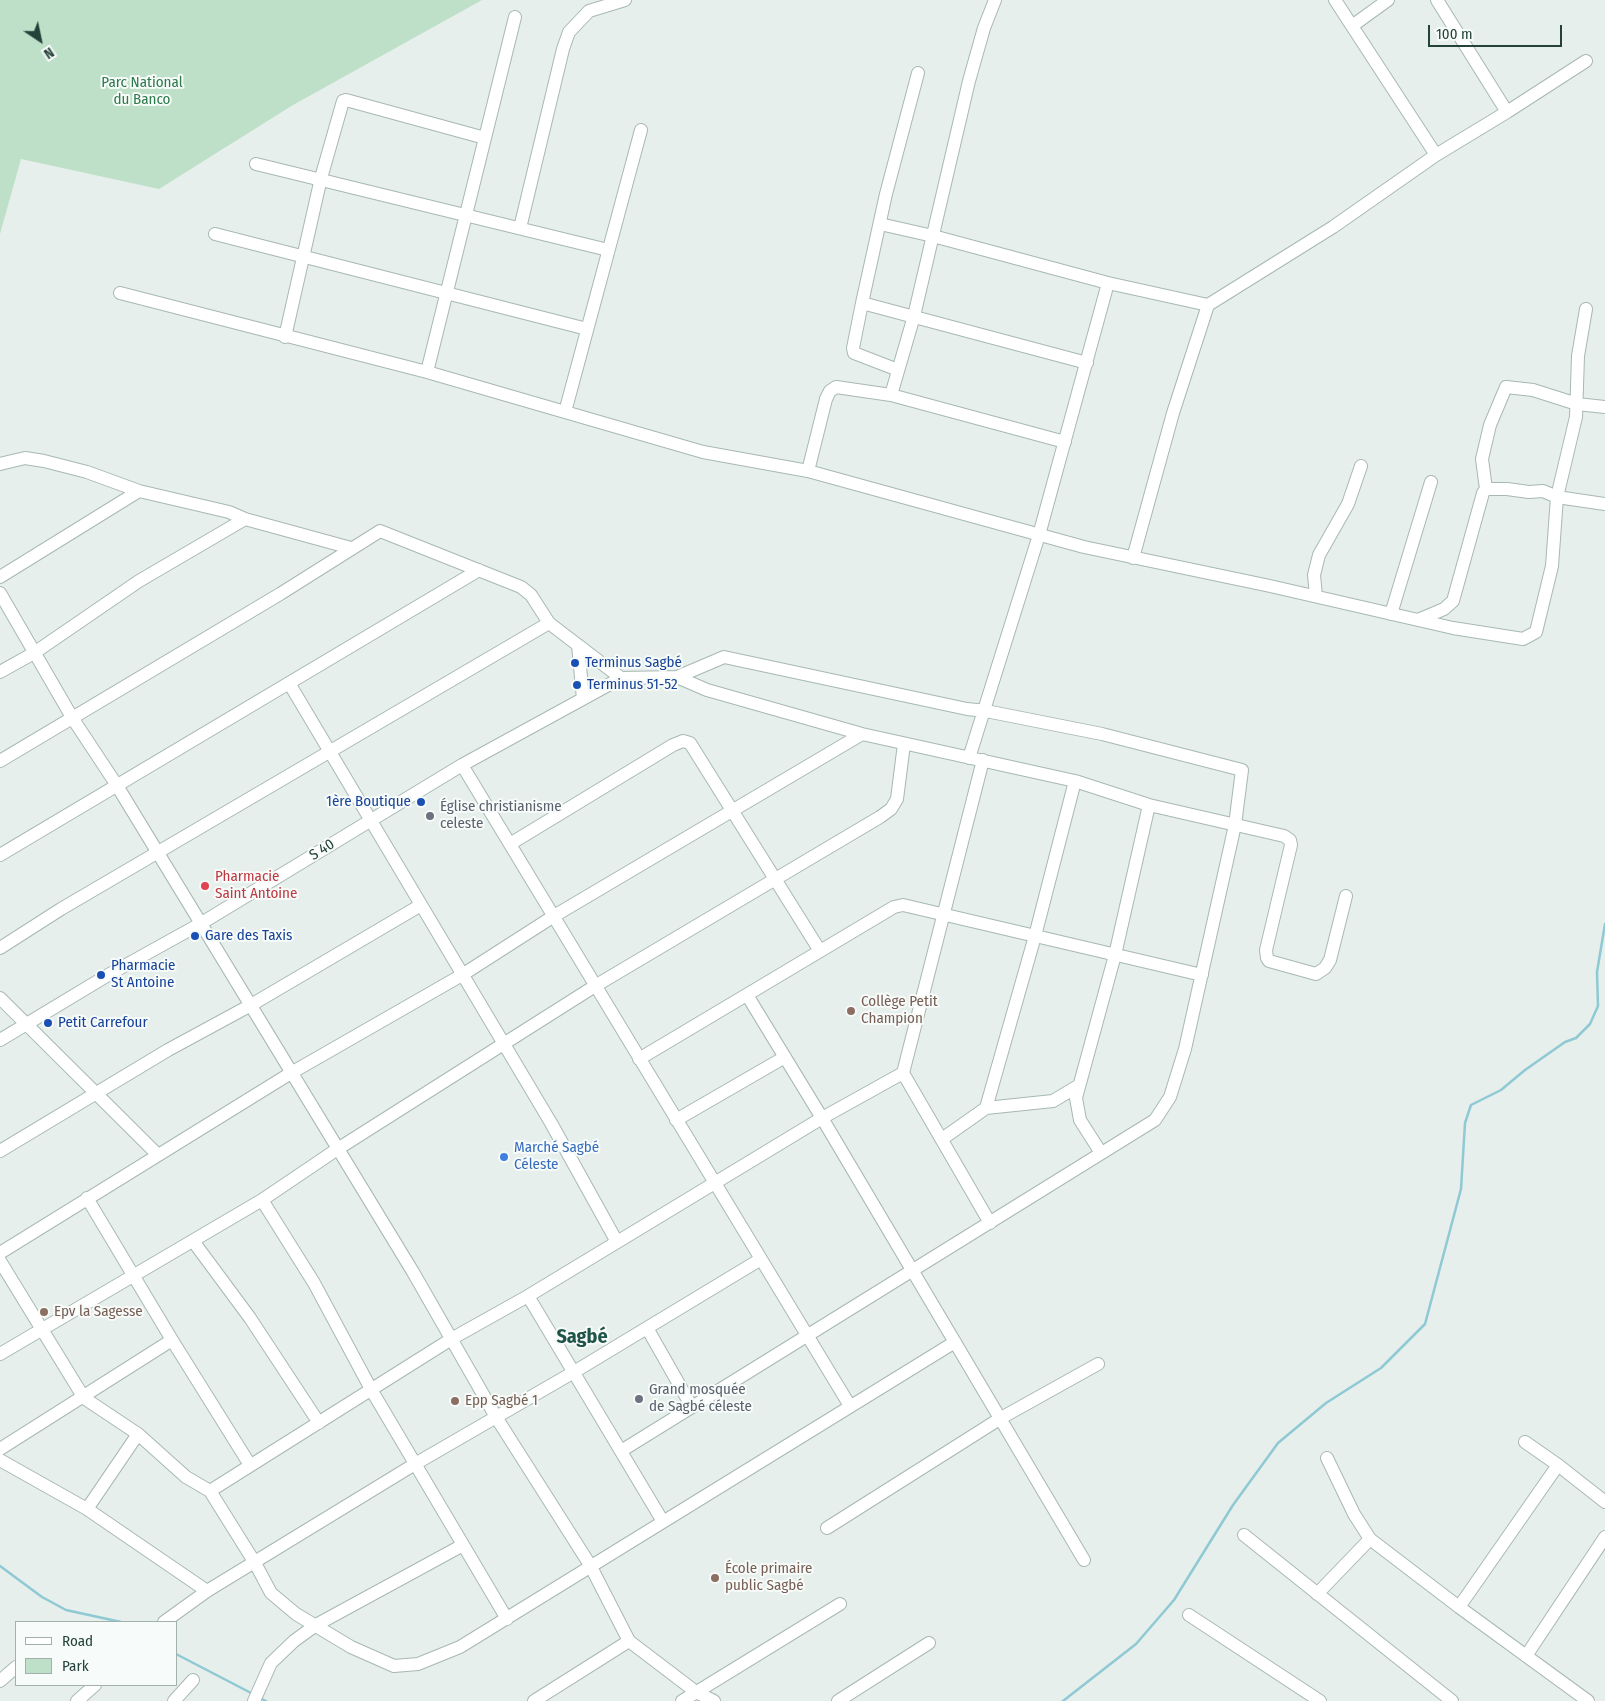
<!DOCTYPE html>
<meta charset="utf-8">
<style>
body{margin:0}
#map{position:relative;width:1605px;height:1701px;overflow:hidden;background:#e6efeb;font-family:"Fira Sans Condensed",sans-serif}
canvas{display:block}
.legend{position:absolute;left:15px;top:1621px;width:162px;height:65px;box-sizing:border-box;background:#f7fbf9;border:1px solid #a3b1ad;margin:0;padding:6px 9px;list-style:none;font-size:15px;color:#24423a}
.legend li{display:flex;align-items:center;gap:10px;height:25px}
.legend b{width:25px;border:1px solid #a3b1ad}
.north{position:absolute;left:15px;top:15px;width:50px;height:50px;-webkit-text-stroke:4px #f7fbf9;paint-order:stroke;rotate:146deg;font-size:14px;font-weight:700;line-height:20px;text-align:center;color:#24423a}
.north::after{content:'';display:block;margin:auto;width:18px;height:22px;background:#24423a;clip-path:polygon(50% 0,100% 100%,50% 72%,0 100%)}
.scale{position:absolute;left:1428px;top:25px;width:134px;height:22px;box-sizing:border-box;border:2px solid #24423a;border-top:0;padding-left:6px;font-size:15px;line-height:18px;white-space:nowrap;color:#24423a;-webkit-text-stroke:4px #f7fbf9;paint-order:stroke}
</style>
<div id="map">
<canvas width="1605" height="1701"></canvas>
<ul class="legend">
<li><b style="height:6px;background:#fff"></b>Road</li>
<li><b style="height:14px;background:#bfe0c8"></b>Park</li>
</ul>
<div class="north">N</div>
<div class="scale">100 m</div>
</div>
<script>
const ctx = document.querySelector('canvas').getContext('2d');
ctx.lineJoin = 'round';
function paint(path, color) { ctx.fillStyle = color; ctx.fill(path, 'evenodd'); }
const shape = rows => new Path2D(rows.map(r => 'M' + r).join(''));
function stroke(path, color, width, dash) { ctx.strokeStyle = color; ctx.lineWidth = width; ctx.lineCap = dash ? 'butt' : 'round'; ctx.setLineDash(dash || []); ctx.stroke(path); }
function drawText(font, color, halo, rows, align = 'center') {
  ctx.font = font + ' "Fira Sans Condensed",sans-serif'; ctx.lineWidth = 4; ctx.setLineDash([]); ctx.textBaseline = 'middle'; ctx.strokeStyle = halo; ctx.fillStyle = color; for (const [text, x, y, turn = 0] of rows) {
    ctx.save(); ctx.translate(x, y); ctx.rotate((+turn || 0) * Math.PI / 180); ctx.textAlign = isNaN(turn) ? turn : align; if (halo) ctx.strokeText(text, 0, 0); ctx.fillText(text, 0, 0); ctx.restore();
  }
}
paint(shape([
 [0,0,482,0,293,105,159,189,21,159,0,234]
]), '#bfe0c8');
stroke(shape([
 [0,1566,42,1597,66,1610,121,1622],
 [176,1654,253,1694],
 [260,1698,266,1701],
 [1063,1701,1136,1644,1174,1600,1233,1505,1278,1443,1326,1403,1381,1368,1425,1324,1461,1189,1465,1123,1471,1105,1501,1090,1525,1070,1565,1042,1576,1038,1590,1024,1598,1006,1597,972,1605,924]
]), '#8ec9d4', 2.5);
const minor = shape([
 [1335,0,1436,155],
 [1437,0,1507,112],
 [1352,26,1388,0],
 [918,73,886,194,862,303,1087,363],
 [256,164,608,250],
 [880,224,933,236,1108,283,1208,305,1333,227,1436,155,1507,112,1586,61],
 [520,228,563,49,569,32,589,11,625,0],
 [215,234,587,329],
 [120,293,427,372,703,452,808,471,1084,547,1270,586,1453,628,1523,639,1536,632,1552,566,1557,497,1576,417,1578,356,1586,309],
 [862,303,853,348,854,353,898,370],
 [285,337,321,178,343,101,346,100,485,138],
 [427,372,515,17],
 [891,395,914,316,969,81,984,28,995,0],
 [565,412,641,130],
 [0,464,25,458,44,461,87,472,139,491,229,512,245,519,351,548],
 [808,471,826,399,830,391,836,387,891,395,1065,442],
 [1486,489,1482,459,1490,425,1506,387,1533,390,1577,404,1605,407],
 [1133,558,1173,413,1208,305],
 [0,577,139,491],
 [0,593,73,719,116,784,413,1272,496,1417,590,1565,629,1641,696,1692,714,1701],
 [1316,596,1314,575,1319,555,1348,504,1361,466],
 [1391,614,1431,482],
 [1418,620,1444,609,1453,601,1483,493,1486,489,1507,489,1529,492,1543,491,1557,497,1605,504],
 [578,645,583,699],
 [0,672,34,653,139,581,245,519],
 [677,677,707,690,862,734,1075,781,1149,805,1284,836,1290,840,1291,845,1266,950,1267,958,1269,961,1316,974,1325,968,1330,960,1346,896],
 [289,683,551,1123,617,1242],
 [969,758,1039,535,1108,283],
 [983,760,903,1073,990,1223],
 [0,761,280,594,380,531,521,587,531,595,549,623,621,678,677,677,724,657,967,709,986,711,1102,734,1242,770,1235,825,1185,1049,1170,1097,1155,1120,621,1451],
 [462,765,850,1406],
 [510,844,673,745,683,741,690,743,820,951],
 [0,855,479,570],
 [0,948,61,909,549,623],
 [747,995,822,1118,1084,1560],
 [0,998,158,1155],
 [0,1040,108,975,200,924,462,765,621,678],
 [639,1059,894,907,903,905,1202,975],
 [986,1108,1035,936,1075,781],
 [676,1120,785,1057],
 [942,1139,986,1108,1053,1101,1078,1086],
 [0,1151,168,1050,251,1005,421,905],
 [1101,1153,1080,1120,1076,1098,1115,955,1149,805],
 [87,1198,172,1340,250,1465],
 [262,1200,314,1283,372,1391,507,1619],
 [193,1241,250,1318,319,1423],
 [0,1253,291,1073,462,975,554,916,862,734],
 [0,1261,84,1398,138,1434,186,1477,210,1491,255,1563,271,1593,296,1614,351,1647,394,1666,418,1664,460,1647,955,1342],
 [528,1296,662,1520],
 [647,1328,692,1407],
 [0,1354,262,1200,336,1150,595,986,880,817,891,809,897,799,904,744],
 [0,1449,172,1340],
 [1327,1458,1354,1514,1370,1539,1459,1607,1588,1701],
 [0,1460,87,1509,207,1591],
 [1558,1465,1605,1502],
 [210,1491,453,1338,528,1296,822,1118,903,1073],
 [87,1509,138,1434],
 [827,1528,1001,1418,1098,1364],
 [1244,1535,1452,1701],
 [1317,1594,1370,1539],
 [1459,1607,1558,1465,1525,1442],
 [1189,1615,1320,1701],
 [164,1622,207,1591,415,1464,574,1372,761,1259],
 [1526,1656,1605,1537],
 [0,1681,16,1667],
 [77,1701,95,1685],
 [174,1701,193,1680],
 [254,1701,271,1663,294,1641,316,1625,463,1545],
 [534,1701,629,1641],
 [682,1701,840,1604],
 [838,1701,929,1643]
]);
stroke(minor, '#a8b8b2', 14);
stroke(minor, '#fff', 12);
for (const [x, y, r, color] of [
 [575,663,5,"#1a4fb4"],
 [577,685,5,"#1a4fb4"],
 [421,802,5,"#1a4fb4"],
 [430,816,5,"#6b7280"],
 [205,886,5,"#e0444e"],
 [195,936,5,"#1a4fb4"],
 [101,975,5,"#1a4fb4"],
 [851,1011,5,"#8d6e63"],
 [48,1023,5,"#1a4fb4"],
 [504,1157,5,"#3f7fe0"],
 [44,1312,5,"#8d6e63"],
 [639,1399,5,"#6b7280"],
 [455,1401,5,"#8d6e63"],
 [715,1578,5,"#8d6e63"]
]) { const dot = new Path2D(); dot.arc(x, y, r, 0, 2 * Math.PI); ctx.fillStyle = color; ctx.fill(dot); stroke(dot, '#f7fbf9', 2); }
drawText('15px', '#2d7a4b', '#f7fbf9', [
 ["Parc National",142,83],
 ["du Banco",142,100]
]);
drawText('15px', '#164399', '#f7fbf9', [
 ["Terminus Sagbé",585,663],
 ["Terminus 51-52",587,685],
 ["1ère Boutique",411,802,"right"],
 ["Gare des Taxis",205,936],
 ["Pharmacie",111,966],
 ["St Antoine",111,983],
 ["Petit Carrefour",58,1023]
], 'left');
drawText('15px', '#5b616d', '#f7fbf9', [
 ["Église christianisme",440,807],
 ["celeste",440,824],
 ["Grand mosquée",649,1390],
 ["de Sagbé céleste",649,1407]
], 'left');
drawText('15px', '#24423a', '#f7fbf9', [
 ["S 40",322,850,-32]
]);
drawText('15px', '#be3a42', '#f7fbf9', [
 ["Pharmacie",215,877],
 ["Saint Antoine",215,894]
], 'left');
drawText('15px', '#785e54', '#f7fbf9', [
 ["Collège Petit",861,1002],
 ["Champion",861,1019],
 ["Epv la Sagesse",54,1312],
 ["Epp Sagbé 1",465,1401],
 ["École primaire",725,1569],
 ["public Sagbé",725,1586]
], 'left');
drawText('15px', '#366cbe', '#f7fbf9', [
 ["Marché Sagbé",514,1148],
 ["Céleste",514,1165]
], 'left');
drawText('bold 20px', '#1f5548', '#f7fbf9', [
 ["Sagbé",582,1337]
]);
</script>
